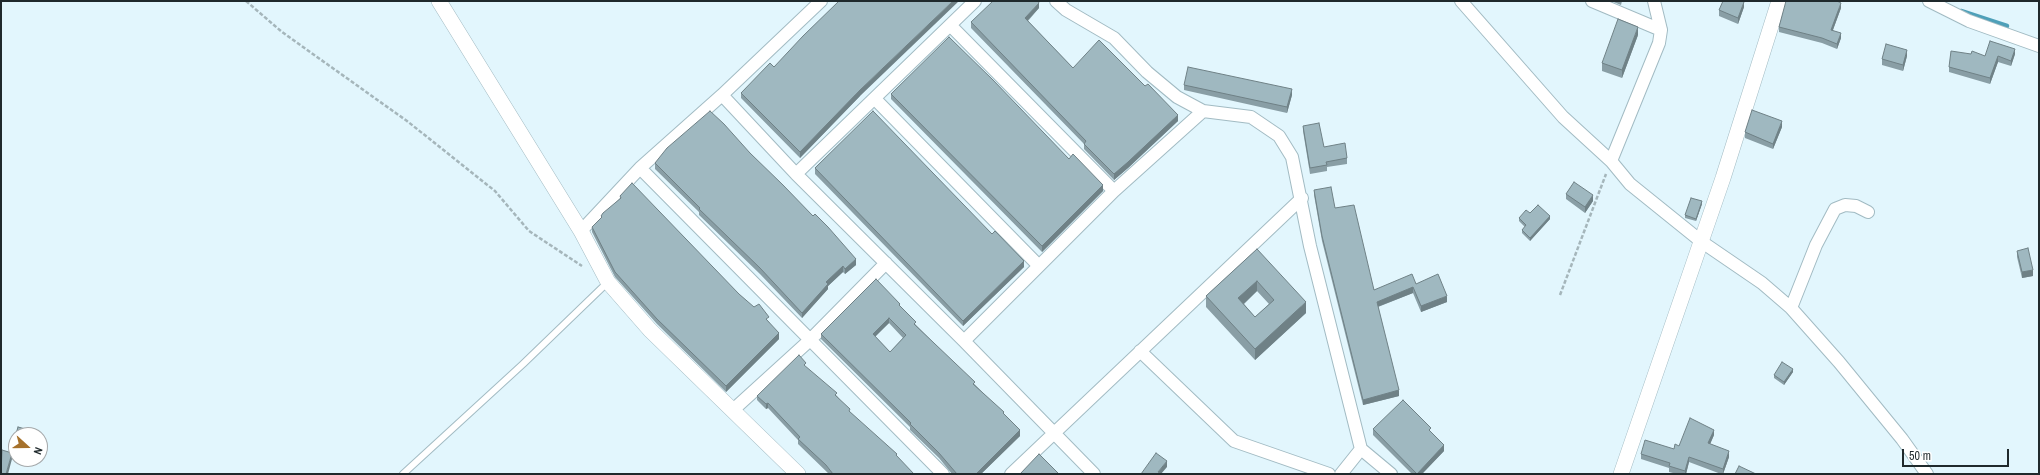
<!DOCTYPE html>
<style>
body{margin:0}
#map{position:relative;width:2040px;height:475px;overflow:hidden;background:#e2f6fd;font-family:"Archivo Narrow",sans-serif}
canvas{display:block}
.frame{position:absolute;inset:0;border:2px solid #1f292c;pointer-events:none}
.north{position:absolute;left:8px;top:427px;width:40px;height:40px;box-sizing:border-box;background:#fff;border:1px solid #a5a9ab;border-radius:50%;rotate:111deg;font-size:11px;font-weight:700;line-height:16px;text-align:center;color:#1f292c}
.north::after{content:'';display:block;margin:auto;width:14px;height:18px;background:#a6712b;clip-path:polygon(50% 0,100% 100%,50% 72%,0 100%)}
.scale{position:absolute;left:1902px;top:449px;width:107px;height:18px;box-sizing:border-box;border:2px solid #1f292c;border-top:0;padding-left:5px;font-size:12px;line-height:14px;white-space:nowrap;color:#1f292c;-webkit-text-stroke:3px #fff;paint-order:stroke}
</style>
<div id="map">
<canvas width="2040" height="475"></canvas>
<div class="frame"></div>
<div class="north">N</div>
<div class="scale">50 m</div>
</div>
<script>
const ctx = document.querySelector('canvas').getContext('2d');
ctx.lineJoin = 'round';
const shape = rows => new Path2D(rows.map(r => 'M' + r).join(''));
function stroke(path, color, width, dash) { ctx.strokeStyle = color; ctx.lineWidth = width; ctx.lineCap = dash ? 'butt' : 'round'; ctx.setLineDash(dash || []); ctx.stroke(path); }
function paint(path, color) { ctx.fillStyle = color; ctx.fill(path, 'evenodd'); }
stroke(shape([
 [1961,11,2007,26]
]), '#4ea0b9', 4.5);
const service = shape([
 [403,474,523,364,608,282]
]);
const minor = shape([
 [1056,1,1066,10,1114,38,1147,72,1177,97,1203,111,1251,117,1279,136,1292,157,1310,246,1361,449,1341,474],
 [1461,1,1563,117,1611,161,1630,184,1702,242,1762,283,1791,308,1839,362,1902,439,1927,474],
 [1592,1,1661,30,1659,43,1611,161],
 [1654,1,1661,30],
 [1929,1,1969,21,2039,46],
 [950,25,1114,191],
 [722,95,796,174,964,341,1094,474],
 [875,99,1039,266],
 [640,168,943,474],
 [796,174,975,1],
 [581,231,640,168,722,95,821,1],
 [1791,308,1816,245,1835,209,1845,205,1856,206,1868,212],
 [964,341,1114,191,1203,111],
 [1140,351,1234,441,1329,474],
 [733,410,810,340,886,263],
 [1361,449,1391,474],
 [1011,474,1302,198]
]);
const tertiary = shape([
 [439,1,581,231,608,282,650,330,798,474],
 [1621,474,1723,178,1779,1]
]);
stroke(service, '#a2bbc3', 8);
stroke(minor, '#a2bbc3', 14);
stroke(tertiary, '#a2bbc3', 16);
stroke(shape([
 [246,1,282,32,407,121,495,191,529,231,582,266],
 [1560,295,1606,174]
]), '#a5b6bb', 2.5, [4, 2]);
stroke(service, '#fff', 6);
stroke(minor, '#fff', 12);
stroke(tertiary, '#fff', 15);
paint(shape([
 [1611,1,1622,1,1621,5],
 [1744,7,1738,24,1719,16,1719,10],
 [1039,8,1028,21,1073,68,1178,121,1128,168,1114,180,1084,149,1084,144,971,28,971,22],
 [1841,8,1833,30,1841,38,1837,49,1822,43,1779,32,1779,27],
 [1638,35,1622,78,1602,71,1602,63],
 [2015,54,2011,66,1998,62,1990,84,1949,72,1949,67,1985,56],
 [1907,56,1903,71,1882,65,1882,59],
 [774,67,860,96,800,158,741,98,741,93],
 [1184,85,1292,95,1287,113,1184,90],
 [891,94,1103,191,1042,252,891,99],
 [1303,126,1324,147,1347,158,1347,164,1327,167,1327,171,1310,174,1303,131],
 [1782,127,1773,149,1745,138,1745,132],
 [750,153,856,265,845,274,843,272,828,286,828,289,802,318,760,274,699,215,699,212,655,169,655,163],
 [815,168,1024,267,963,326,815,174],
 [1314,190,1335,208,1374,290,1416,284,1447,302,1421,312,1413,293,1378,307,1399,396,1363,405,1322,241,1314,195],
 [1566,194,1593,201,1585,213,1566,199],
 [620,196,739,294,769,322,779,339,726,392,657,324,615,277,592,232,592,227,601,218,601,216,620,199],
 [1702,204,1696,221,1685,218,1685,215],
 [1530,213,1550,219,1530,241,1522,233,1522,230,1525,227,1519,221,1519,218],
 [1257,249,1306,313,1255,360,1206,307,1206,296],
 [1257,291,1269,304,1255,317,1244,304],
 [2017,251,2033,276,2022,278,2017,257],
 [900,307,916,325,1004,414,1020,436,981,474,952,474,939,458,910,430,910,427,821,339,821,334],
 [889,323,903,338,890,352,875,336],
 [806,367,837,396,850,412,914,474,829,474,798,444,798,440,768,408,766,409,757,400,757,396],
 [1793,372,1784,385,1774,378,1774,375],
 [18,427,40,433,40,440,40,435,16,435,16,447,14,447,14,441],
 [1373,429,1444,451,1422,474,1412,474,1373,435],
 [1714,435,1710,444,1729,457,1723,474,1721,474,1689,462,1686,474,1677,474,1669,472,1669,468,1641,459,1641,454,1674,449,1679,446]
]), '#899ea5');
paint(shape([
 [953,1,959,1,860,96,800,158,800,152,860,90],
 [1744,2,1744,7,1738,24,1738,18],
 [1039,3,1039,8,1025,23,1025,18],
 [1841,3,1841,8,1831,35,1831,30],
 [1638,27,1638,35,1622,78,1622,70],
 [1841,33,1841,38,1837,49,1837,44],
 [2015,49,2015,54,2011,66,2011,61],
 [1907,50,1907,56,1903,71,1903,65],
 [1998,56,1998,62,1990,84,1990,78],
 [1292,89,1292,95,1287,113,1287,107],
 [1178,115,1178,121,1128,168,1114,180,1114,174],
 [1782,121,1782,127,1773,149,1773,144],
 [1103,185,1103,191,1042,252,1042,246],
 [1593,195,1593,201,1585,213,1585,207],
 [1702,201,1702,204,1696,221,1696,219],
 [1550,216,1550,219,1530,241,1530,238],
 [856,259,856,265,845,274,845,269],
 [1024,261,1024,267,963,326,963,321],
 [843,266,843,272,828,286,828,289,802,318,802,313,826,282],
 [2033,270,2033,276,2022,278,2022,272],
 [1257,281,1257,291,1238,309,1238,298],
 [1413,287,1413,293,1377,307,1377,302],
 [1447,296,1447,302,1421,312,1421,306],
 [1306,302,1306,313,1255,360,1255,349],
 [889,318,889,323,873,339,873,334],
 [779,333,779,339,726,392,726,386],
 [1793,369,1793,372,1784,385,1784,382],
 [1399,390,1399,396,1363,405,1363,400],
 [768,403,768,408,766,409,766,404],
 [1020,430,1020,436,981,474,976,474],
 [1714,430,1714,435,1708,449,1708,443],
 [1444,445,1444,451,1422,474,1417,474],
 [1729,451,1729,457,1723,474,1723,469],
 [12,453,12,459,8,474,6,474],
 [1689,457,1689,462,1686,474,1685,474,1685,471],
 [1167,461,1167,467,1161,474,1158,472]
]), '#6f8186');
const building = shape([
 [839,1,953,1,860,90,800,152,741,93,770,63,774,67,803,36,839,1],
 [993,1,1038,1,1039,3,1025,18,1073,68,1099,40,1145,86,1148,84,1178,115,1128,162,1114,174,1084,144,1086,141,971,22,993,1],
 [1723,1,1742,1,1744,2,1738,18,1719,10,1723,1],
 [1786,1,1837,1,1841,3,1831,30,1841,33,1837,44,1822,38,1779,27,1786,1],
 [1618,19,1638,27,1622,70,1602,63,1618,19],
 [949,37,993,80,1069,159,1073,154,1103,185,1042,246,891,94,949,37],
 [1990,41,2015,49,2011,61,1998,56,1990,78,1949,67,1951,51,1971,54,1972,51,1985,56,1990,41],
 [1886,44,1907,50,1903,65,1882,59,1886,44],
 [1188,67,1292,89,1287,107,1184,85,1188,67],
 [1752,110,1782,121,1773,144,1745,132,1752,110],
 [710,111,724,124,750,153,783,185,813,216,815,214,828,227,856,259,845,269,843,266,826,282,828,284,802,313,760,268,699,209,700,208,655,163,667,148,710,111],
 [873,111,992,234,995,231,1024,261,963,321,815,168,873,111],
 [1319,123,1324,147,1345,143,1347,158,1326,162,1327,165,1310,168,1303,126,1319,123],
 [1574,182,1593,195,1585,207,1566,194,1574,182],
 [632,183,739,294,754,307,759,304,769,317,766,319,779,333,726,386,657,319,615,272,592,227,602,217,601,216,603,213,621,198,620,196,632,183],
 [1331,187,1335,208,1354,205,1374,290,1412,274,1416,284,1438,274,1447,296,1421,306,1413,287,1377,302,1399,390,1363,400,1322,236,1314,190,1331,187],
 [1691,198,1702,201,1696,219,1685,215,1691,198],
 [1538,205,1550,216,1530,238,1522,230,1526,225,1519,218,1526,210,1530,213,1538,205],
 [2028,248,2033,270,2022,272,2017,251,2028,248],
 [1257,249,1306,302,1255,349,1206,296,1257,249],
 [1257,281,1274,300,1255,317,1238,298,1257,281],
 [876,279,900,304,899,305,916,322,914,324,975,382,973,384,1004,412,1003,413,1020,430,976,474,957,474,939,453,910,424,911,423,821,334,876,279],
 [889,318,906,335,890,352,873,334,889,318],
 [799,355,806,363,804,365,837,393,835,395,850,409,849,411,897,454,896,455,914,474,833,474,826,465,798,439,800,437,768,403,766,404,757,396,799,355],
 [1782,362,1793,369,1784,382,1774,375,1782,362],
 [1403,400,1431,428,1429,430,1444,445,1417,474,1373,429,1403,400],
 [1690,418,1714,430,1708,443,1729,451,1723,469,1689,457,1685,471,1669,466,1670,463,1641,454,1645,440,1674,449,1675,444,1679,446,1690,418],
 [18,427,40,433,40,435,16,435,16,442,14,441,18,427],
 [2,450,12,453,6,474,1,474,2,450],
 [1156,453,1167,461,1158,472,1161,474,1141,474,1156,453],
 [1039,454,1059,474,1020,474,1039,454],
 [1739,466,1756,474,1735,474,1739,466]
]);
paint(building, '#9fb8c0');
stroke(building, '#6f8186', 1);
</script>
